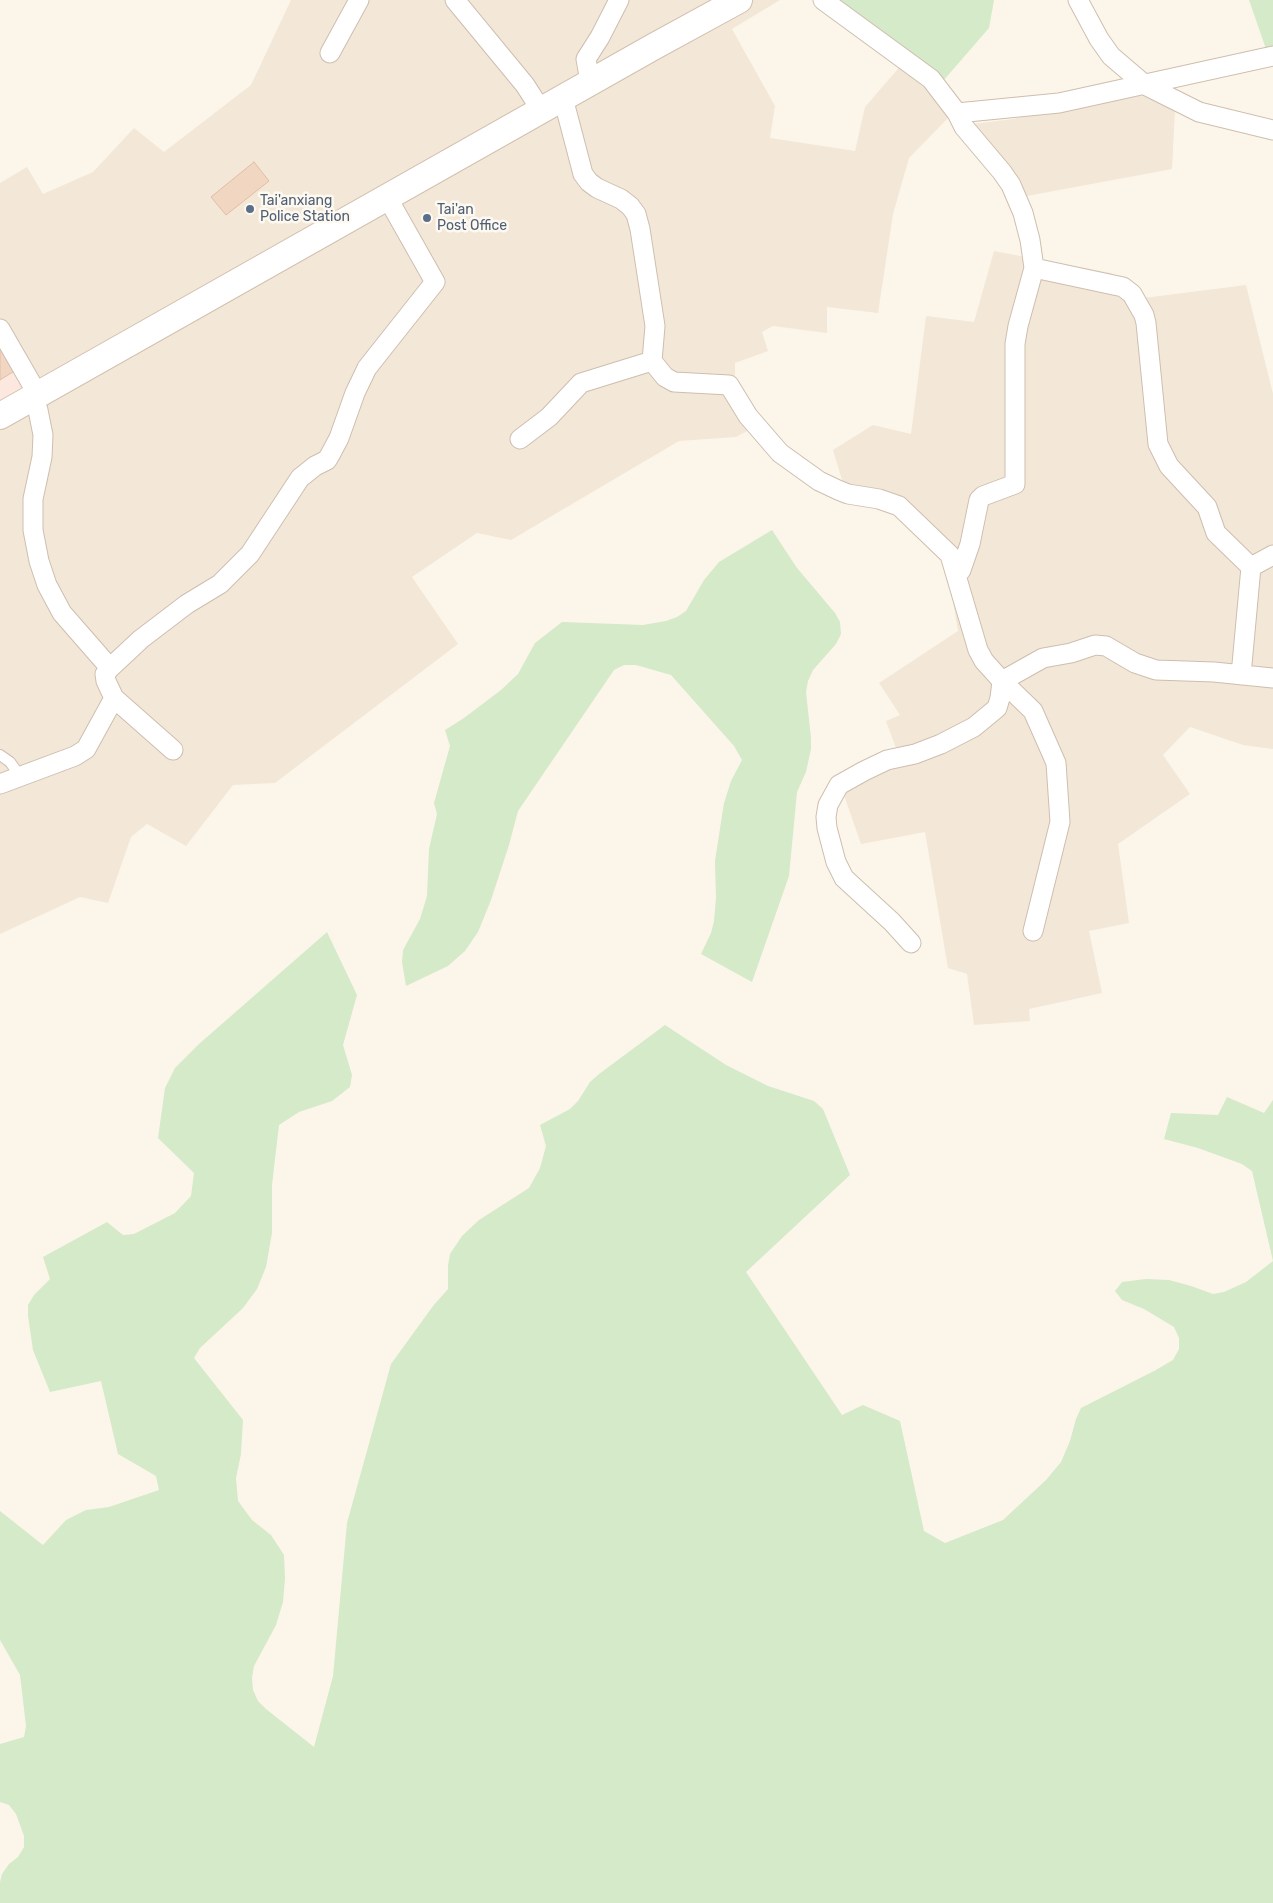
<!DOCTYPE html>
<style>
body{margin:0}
canvas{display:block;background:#fcf5ea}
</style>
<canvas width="1273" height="1903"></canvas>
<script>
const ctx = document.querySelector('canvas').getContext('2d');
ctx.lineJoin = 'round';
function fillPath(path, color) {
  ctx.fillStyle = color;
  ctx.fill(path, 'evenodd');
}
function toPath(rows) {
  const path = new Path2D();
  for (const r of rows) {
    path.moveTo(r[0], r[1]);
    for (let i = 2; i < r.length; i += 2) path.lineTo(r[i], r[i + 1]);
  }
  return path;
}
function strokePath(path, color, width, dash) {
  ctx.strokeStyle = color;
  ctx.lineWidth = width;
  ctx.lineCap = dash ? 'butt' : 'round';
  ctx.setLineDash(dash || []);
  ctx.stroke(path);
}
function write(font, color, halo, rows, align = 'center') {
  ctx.font = font + ' Rubik,sans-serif';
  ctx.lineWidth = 5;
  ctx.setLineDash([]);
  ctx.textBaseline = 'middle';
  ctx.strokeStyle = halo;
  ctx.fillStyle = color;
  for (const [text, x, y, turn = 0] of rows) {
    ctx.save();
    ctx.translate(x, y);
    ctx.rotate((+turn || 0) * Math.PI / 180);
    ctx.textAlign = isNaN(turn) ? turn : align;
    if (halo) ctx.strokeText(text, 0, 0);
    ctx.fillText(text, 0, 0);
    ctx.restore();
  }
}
fillPath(toPath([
 [291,0,780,0,732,29,775,106,770,138,855,151,865,107,903,63,932,83,952,114,909,158,893,214,878,313,827,307,827,333,773,326,762,332,768,351,735,363,735,379,760,424,736,437,679,441,511,540,477,533,412,577,458,644,275,783,233,785,186,846,147,824,131,837,108,903,80,897,0,934,0,183,27,167,43,194,93,172,134,128,164,152,251,85],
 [1135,93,1175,109,1172,169,1027,196,973,124,1013,119],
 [994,251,1111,273,1144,298,1246,285,1273,394,1273,749,1243,745,1190,727,1163,755,1190,794,1118,844,1129,923,1089,931,1102,993,1029,1009,1030,1021,974,1025,967,974,948,968,925,832,861,844,838,778,897,751,886,721,900,715,879,683,958,631,947,568,929,539,889,510,849,503,833,450,873,425,911,434,926,316,974,322]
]), '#f3e8d8');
fillPath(toPath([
 [0,339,28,388,0,404]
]), '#fce8de');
fillPath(toPath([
 [837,0,994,0,989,28,943,81],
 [1249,0,1273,0,1273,48,1266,49],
 [772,530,797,568,835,613,840,622,841,634,836,644,813,670,808,681,806,692,811,738,811,749,806,772,797,792,789,876,752,982,701,954,711,933,714,921,716,898,715,861,724,803,731,781,742,760,734,746,671,675,636,665,624,665,614,670,518,811,509,845,491,900,478,932,465,951,448,966,406,986,402,962,403,950,420,919,427,896,429,849,437,814,434,803,450,746,445,730,464,718,501,690,518,674,535,643,562,622,643,625,666,621,677,617,686,611,704,580,719,562],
 [327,932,357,995,343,1045,352,1075,350,1087,332,1101,299,1112,279,1125,272,1185,272,1233,266,1267,257,1289,243,1308,200,1348,194,1358,243,1420,241,1454,236,1478,238,1501,252,1520,271,1535,284,1555,285,1578,283,1602,276,1625,254,1666,252,1678,253,1690,258,1701,266,1709,314,1747,333,1676,347,1523,391,1364,433,1306,448,1289,448,1266,450,1254,462,1236,479,1220,529,1188,540,1168,546,1146,540,1125,570,1109,578,1101,590,1082,599,1074,665,1025,726,1065,768,1086,814,1101,823,1109,850,1175,746,1272,842,1415,863,1405,900,1421,924,1531,945,1543,1003,1520,1046,1480,1061,1462,1070,1441,1076,1419,1081,1408,1154,1371,1173,1360,1179,1349,1179,1338,1174,1327,1144,1309,1122,1300,1115,1291,1122,1282,1146,1279,1169,1280,1191,1286,1213,1294,1224,1292,1246,1282,1273,1261,1252,1171,1242,1164,1198,1148,1164,1139,1171,1113,1218,1115,1227,1097,1264,1113,1273,1100,1273,1903,0,1903,0,1882,2,1874,9,1864,18,1857,24,1847,24,1836,16,1814,9,1805,0,1802,0,1744,24,1737,26,1726,20,1675,0,1640,0,1511,43,1545,66,1520,86,1510,109,1507,159,1490,156,1476,118,1454,101,1381,50,1392,33,1350,28,1316,28,1305,34,1295,50,1279,43,1257,107,1222,123,1235,134,1234,175,1213,191,1196,194,1173,158,1138,165,1088,175,1068,199,1044]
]), '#d5eac8');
const building = toPath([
 [254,162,269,181,226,215,211,197,254,162],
 [0,343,16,370,0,380,0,343]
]);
fillPath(building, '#f1d6c2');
strokePath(building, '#e3bda3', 1);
const lane = toPath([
 [0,755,10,762,20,776]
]);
const street = toPath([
 [455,0,525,85,541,110],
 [823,0,931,79,957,113,964,127,1002,172,1011,185,1023,213,1030,240,1034,268,1018,326,1015,344,1015,484,983,496,979,500,970,544,961,570,957,575],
 [1078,0,1099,39,1111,56,1145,85,1199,112,1273,130],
 [330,53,359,0],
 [590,82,586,59,600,37,619,0],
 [957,113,1059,103,1273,56],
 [1034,268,1123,287,1132,294,1144,315,1146,323,1158,444,1169,466,1207,507,1216,533,1251,567],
 [0,329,38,395],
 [652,361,665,377,674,382,729,385,748,416,780,453,819,481,838,490,848,494,879,499,899,506,950,555,978,650,984,661,1002,681,1033,711,1056,763,1060,822,1033,931],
 [32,398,38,410,43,435,42,457,33,499,33,530,39,561,47,585,62,613,110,668,105,674,106,681,114,698,173,750],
 [520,439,549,417,581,383,652,361,655,326,640,229,636,214,630,206,621,199,597,188,589,182,583,174,563,98],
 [1251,567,1273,555],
 [110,668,141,639,187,604,220,584,250,554,300,478,315,466,327,460,330,455,339,438,355,393,367,368,435,282,387,197],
 [1241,675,1251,567],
 [1002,681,1043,658,1071,653,1095,645,1106,646,1135,663,1156,670,1214,672,1273,678],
 [0,784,75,756,86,749,114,698],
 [911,943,892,922,844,878,836,862,827,828,826,817,828,805,839,785,864,771,887,760,915,754,941,744,974,727,997,708,1000,698,1002,681]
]);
const secondary = toPath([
 [0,416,653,47,739,0]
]);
strokePath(lane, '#cebeaf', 12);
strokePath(street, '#cebeaf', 21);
strokePath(secondary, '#d3c0af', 28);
strokePath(lane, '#fff', 10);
strokePath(street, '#fff', 19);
strokePath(secondary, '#fff', 26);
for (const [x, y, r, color] of [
 [250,209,5,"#5c6f8a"],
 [427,218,5,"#5c6f8a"]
]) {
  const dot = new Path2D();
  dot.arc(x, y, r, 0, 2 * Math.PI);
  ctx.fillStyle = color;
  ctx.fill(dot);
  strokePath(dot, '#fef9f0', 2);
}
write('14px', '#4e5e75', '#fef9f0', [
 ["Tai'anxiang",260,201],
 ["Police Station",260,217],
 ["Tai'an",437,210],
 ["Post Office",437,226]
], 'left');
</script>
